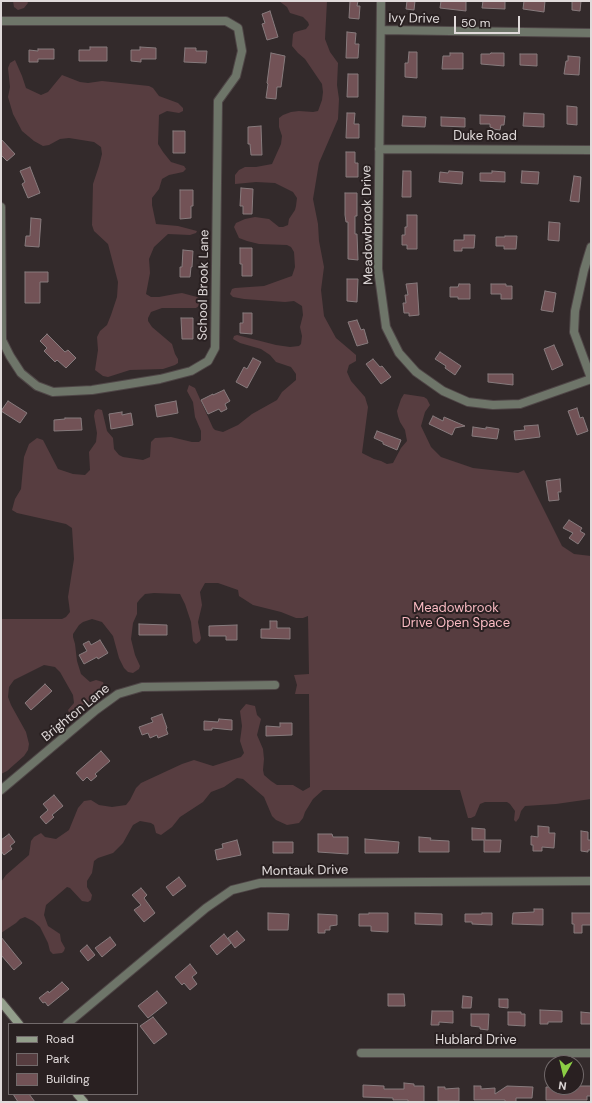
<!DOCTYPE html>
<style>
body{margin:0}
#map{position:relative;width:592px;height:1103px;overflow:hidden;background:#332a2b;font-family:"DM Sans",sans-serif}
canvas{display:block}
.frame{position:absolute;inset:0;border:2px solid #e0dada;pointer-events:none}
.legend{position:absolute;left:8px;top:1023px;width:130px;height:72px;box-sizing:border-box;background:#292021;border:1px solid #726a6b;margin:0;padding:5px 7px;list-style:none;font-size:12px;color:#e0dada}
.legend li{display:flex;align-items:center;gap:8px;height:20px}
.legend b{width:20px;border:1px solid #726a6b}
.north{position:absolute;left:544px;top:1055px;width:40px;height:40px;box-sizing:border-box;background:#292021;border:1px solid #726a6b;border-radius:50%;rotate:188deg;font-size:11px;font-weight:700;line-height:16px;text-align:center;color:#e0dada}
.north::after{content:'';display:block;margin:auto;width:14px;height:18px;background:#8cce45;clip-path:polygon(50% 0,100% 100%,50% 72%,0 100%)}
.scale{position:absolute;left:454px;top:16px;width:66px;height:18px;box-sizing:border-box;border:2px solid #e0dada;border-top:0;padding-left:5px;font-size:12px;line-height:14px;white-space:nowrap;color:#e0dada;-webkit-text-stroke:3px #292021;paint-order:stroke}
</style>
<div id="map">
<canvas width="592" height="1103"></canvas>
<div class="frame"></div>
<ul class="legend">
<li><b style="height:5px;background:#939e8b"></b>Road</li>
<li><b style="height:11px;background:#573d40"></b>Park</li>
<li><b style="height:11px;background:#725256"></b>Building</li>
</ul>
<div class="north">N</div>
<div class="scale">50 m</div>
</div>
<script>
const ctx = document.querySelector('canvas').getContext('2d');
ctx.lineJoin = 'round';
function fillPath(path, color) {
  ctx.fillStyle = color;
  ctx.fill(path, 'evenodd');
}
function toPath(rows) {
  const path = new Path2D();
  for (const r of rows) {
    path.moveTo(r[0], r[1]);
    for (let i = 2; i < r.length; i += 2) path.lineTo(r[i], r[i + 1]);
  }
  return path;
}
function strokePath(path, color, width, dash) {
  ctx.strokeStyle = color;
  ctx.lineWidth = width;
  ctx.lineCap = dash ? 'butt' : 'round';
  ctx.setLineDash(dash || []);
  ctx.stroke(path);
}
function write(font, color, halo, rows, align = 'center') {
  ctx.font = font + ' "DM Sans",sans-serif';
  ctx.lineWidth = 4;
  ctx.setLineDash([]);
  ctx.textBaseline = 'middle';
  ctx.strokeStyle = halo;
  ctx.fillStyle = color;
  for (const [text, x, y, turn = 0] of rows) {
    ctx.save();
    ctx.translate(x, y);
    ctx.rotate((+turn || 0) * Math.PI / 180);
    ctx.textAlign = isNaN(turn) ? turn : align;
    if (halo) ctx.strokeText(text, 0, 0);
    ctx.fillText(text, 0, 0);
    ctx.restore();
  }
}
fillPath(toPath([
 [13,1,27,1,28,3,24,8,18,10,14,7],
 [279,1,327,1,325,39,330,52,338,63,337,85,339,99,338,119,319,163,313,199,318,224,319,241,324,267,321,290,324,316,336,338,356,355,356,361,349,365,347,372,351,381,365,397,368,407,362,453,374,459,381,461,387,464,393,463,401,448,407,441,405,430,400,422,398,416,397,411,401,399,404,394,424,397,427,399,430,405,425,412,421,426,431,447,441,457,473,468,518,473,524,470,562,546,574,554,591,556,591,799,556,804,525,806,521,811,519,818,516,822,514,820,515,811,510,804,507,802,485,802,480,804,475,816,471,818,468,818,460,790,323,790,313,799,305,812,303,818,299,823,287,825,276,820,272,816,264,797,243,779,237,778,224,787,211,792,203,802,180,817,172,827,161,835,156,833,154,825,151,823,140,821,133,825,123,843,113,853,98,858,94,861,92,873,87,881,87,887,92,895,91,900,88,902,82,901,70,888,67,887,46,905,44,915,48,926,60,934,61,941,65,948,64,951,62,953,53,954,50,951,48,943,40,927,33,921,25,917,20,919,16,923,1,933,1,882,6,875,29,855,31,841,34,837,41,833,45,837,56,839,69,830,78,808,84,801,91,800,99,805,112,807,126,805,130,800,136,788,141,783,182,764,194,760,213,766,241,757,244,753,240,741,242,726,240,711,246,704,255,706,257,715,261,719,257,735,263,749,264,759,263,770,264,775,271,781,277,785,293,785,303,791,310,787,309,694,295,694,297,685,294,675,309,674,308,616,303,618,296,618,281,612,253,605,239,596,238,590,218,583,205,583,200,592,202,605,198,622,201,638,200,641,196,644,193,641,191,622,185,604,180,594,154,593,145,594,140,599,137,603,137,614,133,623,131,639,135,655,140,666,139,669,133,673,128,672,124,668,119,658,113,636,102,622,92,619,83,622,79,625,73,634,73,637,75,644,77,661,81,674,90,682,96,680,103,682,105,689,103,693,81,706,71,714,70,715,68,710,74,703,73,695,60,672,55,667,44,665,14,680,9,687,8,697,11,705,26,732,29,744,28,750,24,756,7,771,1,774,1,619,62,619,66,617,70,612,68,597,74,559,72,528,66,524,17,513,12,510,15,499,21,489,24,457,29,444,37,438,43,440,58,469,73,474,85,475,90,470,89,452,96,442,97,433,94,416,95,411,98,409,102,410,107,431,113,438,114,449,119,455,123,457,143,460,150,457,151,442,155,438,171,437,192,442,199,442,201,440,201,431,195,417,193,402,187,391,189,385,195,388,213,428,215,430,223,432,238,425,252,414,277,400,282,392,296,380,296,374,291,367,276,362,270,355,261,349,240,343,233,339,234,336,237,335,276,345,290,347,299,346,301,344,302,336,300,327,303,315,302,306,294,301,285,302,244,299,233,297,230,294,232,289,235,288,264,286,289,277,292,276,295,267,294,252,291,247,287,245,259,244,247,241,239,238,234,227,236,223,245,219,255,217,269,219,279,227,283,227,288,225,289,219,295,210,296,206,297,198,293,192,275,183,256,182,235,184,235,175,239,170,245,167,256,167,272,164,281,144,282,136,279,127,279,118,283,115,291,112,299,111,313,112,318,111,322,100,323,92,322,84,305,59,298,53,292,46,293,34,295,32,306,29,309,25,308,22,303,17,290,13,287,7],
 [15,60,22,76,26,88,41,95,48,92,62,75,80,82,88,83,102,81,149,86,153,88,159,96,178,103,183,108,183,111,179,113,167,111,159,115,158,144,163,152,171,162,184,166,186,169,183,172,169,175,162,179,159,189,152,198,152,205,156,224,178,226,197,231,196,233,190,235,168,234,154,247,149,259,150,273,146,294,151,297,159,297,175,294,182,293,197,297,201,300,202,304,196,308,162,308,151,312,148,318,148,321,152,327,172,344,175,354,178,359,178,363,175,365,163,369,130,370,108,377,103,376,95,370,98,350,97,337,100,331,107,325,111,315,117,297,118,282,108,244,94,231,92,225,93,184,99,166,102,154,101,147,94,142,69,138,60,139,49,145,43,146,34,141,22,131,13,114,8,97,10,87,8,68,10,63]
]), '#573d40');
const building = toPath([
 [350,1,358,1,357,6,360,6,359,19,349,18,350,1],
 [407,1,415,1,414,10,406,9,407,1],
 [441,1,466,1,466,11,440,8,441,1],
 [483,1,505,1,505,9,482,8,483,1],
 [524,1,545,1,544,12,523,9,524,1],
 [572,1,581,1,580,11,572,10,572,1],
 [270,11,278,37,267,40,262,24,265,23,262,14,270,11],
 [347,32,356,33,355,44,359,44,358,58,346,58,347,32],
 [90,47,107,47,107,61,79,61,79,50,90,50,90,47],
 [140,47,156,48,156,59,141,59,141,62,131,61,131,50,140,50,140,47],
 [185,48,196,48,196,51,207,51,206,63,184,62,185,48],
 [38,49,54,49,54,59,38,59,38,62,29,62,29,50,38,51,38,49],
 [409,52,417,52,417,78,405,77,405,63,408,63,409,52],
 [271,53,285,56,281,87,277,87,276,99,266,98,268,84,267,83,271,53],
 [450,53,463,53,463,69,442,69,443,56,450,56,450,53],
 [491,53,504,53,504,66,481,64,481,54,490,54,491,53],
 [520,54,537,54,537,66,520,65,520,54],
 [568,56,580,57,579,75,564,74,566,61,568,61,568,56],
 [348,74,358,74,358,97,347,97,348,74],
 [567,106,577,107,577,125,567,124,567,106],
 [347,113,355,113,354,124,359,124,359,138,346,138,347,113],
 [524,113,544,114,544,127,523,126,524,113],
 [480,115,505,116,504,125,501,125,500,130,493,129,493,128,490,127,490,124,480,124,480,115],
 [403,116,426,117,425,127,402,126,403,116],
 [441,117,465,118,465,127,441,126,441,117],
 [261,126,262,155,251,155,250,144,248,144,248,127,261,126],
 [173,131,185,131,185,153,173,153,173,131],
 [1,139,15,154,7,161,1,155,1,139],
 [346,152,355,152,355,163,358,163,358,177,346,177,346,152],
 [30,167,40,193,28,198,22,184,25,182,20,171,30,167],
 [403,171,411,171,411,197,402,197,403,171],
 [449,171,463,172,462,184,439,182,440,172,448,173,449,171],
 [492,171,505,172,505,182,480,181,480,173,492,173,492,171],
 [522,171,539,172,538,184,521,183,522,171],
 [574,176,581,177,579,202,570,201,574,176],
 [241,188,253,189,252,214,243,214,243,206,240,206,241,188],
 [180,190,193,190,193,206,191,206,191,218,180,219,180,190],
 [345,193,357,193,357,216,355,216,355,234,357,234,358,260,348,259,348,222,346,222,345,215,345,193],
 [407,215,417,215,417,249,407,249,407,245,402,245,402,235,405,235,405,227,407,227,407,215],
 [31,218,41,219,39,247,25,246,26,236,30,236,31,218],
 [549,222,560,223,559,241,548,240,549,222],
 [464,235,475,235,474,248,462,248,462,251,454,251,454,240,464,240,464,235],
 [505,236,517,236,516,249,504,249,504,246,496,246,496,237,505,237,505,236],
 [240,248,252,248,252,276,242,276,242,264,240,264,240,248],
 [183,250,193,251,192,267,191,267,190,277,180,277,180,267,182,267,183,250],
 [25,272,48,272,48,282,40,282,40,303,25,303,25,272],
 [347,279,358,279,357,302,347,301,347,279],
 [417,283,419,315,409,316,409,313,404,313,403,303,406,303,405,295,408,295,406,284,417,283],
 [459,284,470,284,470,299,458,299,458,297,450,297,450,287,458,287,459,284],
 [491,284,506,284,506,286,512,286,512,299,501,299,501,294,491,294,491,284],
 [545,291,556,293,553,312,541,310,545,291],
 [243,313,252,313,252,334,240,333,240,323,243,323,243,313],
 [181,318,193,318,193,339,182,339,181,318],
 [357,320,361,330,364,329,368,343,357,346,348,322,357,320],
 [47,334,65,352,68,350,76,358,66,368,57,360,55,362,44,351,47,348,40,341,47,334],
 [554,345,563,365,552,370,544,349,554,345],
 [440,352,461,366,455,375,445,368,446,366,435,359,440,352],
 [253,358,261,362,247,388,236,382,244,367,247,369,253,358],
 [373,359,380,367,382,366,391,377,381,384,366,364,373,359],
 [488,374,513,374,513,385,488,382,488,374],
 [224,390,230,401,225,404,227,409,221,412,219,409,208,414,201,400,213,394,213,395,224,390],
 [8,401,27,413,20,423,1,411,8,401],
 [176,401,178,413,157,417,155,405,176,401],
 [577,408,580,418,583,417,588,431,577,435,568,411,577,408],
 [122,412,122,415,131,413,133,425,111,429,109,414,122,412],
 [433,416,443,421,444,417,465,426,455,428,452,435,429,424,433,416],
 [65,418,81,418,82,430,54,431,54,420,65,419,65,418],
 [538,425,540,437,515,440,514,431,525,430,524,426,538,425],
 [473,427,486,429,486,427,499,429,497,439,472,436,473,427],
 [377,431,401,440,397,450,383,444,383,442,374,438,377,431],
 [560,479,561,492,558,492,559,500,549,501,546,481,560,479],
 [569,520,582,528,580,531,585,534,578,544,569,538,573,533,563,528,569,520],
 [270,621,277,621,277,628,290,628,290,639,261,638,261,629,270,629,270,621],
 [139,624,167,625,167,635,139,635,139,624],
 [237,625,237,640,226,640,226,636,209,636,209,626,237,625],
 [100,640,108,653,98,659,97,657,84,664,79,655,87,651,83,644,89,641,91,645,100,640],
 [45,684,52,691,31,710,25,703,45,684],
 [162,714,167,728,166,729,168,734,158,738,157,735,150,738,148,733,142,735,139,727,153,722,151,718,162,714],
 [219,719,232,720,232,730,212,728,212,730,204,730,204,721,218,722,219,719],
 [280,723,292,723,292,735,266,736,266,726,280,727,280,723],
 [101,751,110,761,95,774,97,776,91,781,87,777,83,781,76,773,101,751],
 [54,795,63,806,52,815,54,817,46,824,40,817,48,810,43,804,54,795],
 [538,826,549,827,549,833,555,833,554,848,542,847,542,851,533,851,533,845,531,845,531,836,538,837,538,826],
 [472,828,485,829,485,840,501,840,500,852,484,852,484,840,472,840,472,828],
 [581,831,588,832,588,840,591,840,591,850,588,850,588,852,581,851,581,831],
 [9,834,15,842,10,846,12,849,4,855,1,851,1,840,9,834],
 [318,834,332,834,333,837,348,837,348,854,318,852,318,834],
 [419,837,431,838,430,840,449,841,449,852,419,852,419,837],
 [365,839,399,842,398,853,365,853,365,839],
 [237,840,241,855,217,860,215,850,223,848,222,844,237,840],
 [273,842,293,842,293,853,273,853,273,842],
 [179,877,186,886,173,896,166,887,179,877],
 [141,888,147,895,144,898,155,913,144,922,134,910,141,905,132,895,141,888],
 [534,909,543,909,543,925,512,924,513,913,534,912,534,909],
 [268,913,289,914,288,930,268,930,268,913],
 [369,913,388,913,388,932,371,931,371,926,359,926,359,914,369,914,369,913],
 [415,913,442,914,442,925,415,924,415,913],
 [482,913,492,913,492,925,472,924,472,922,465,922,465,914,482,914,482,913],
 [572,913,591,913,591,925,582,925,582,933,574,933,574,924,572,924,572,913],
 [318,914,337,915,337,925,330,926,330,930,325,930,325,933,318,933,318,914],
 [237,931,245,940,235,948,228,938,237,931],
 [224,934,231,943,217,955,210,946,224,934],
 [1,937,22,963,14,970,1,955,1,937],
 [110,937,116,945,102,957,95,948,110,937],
 [87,945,95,955,88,961,80,951,87,945],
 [190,964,197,973,192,977,197,984,190,990,184,983,182,985,175,977,190,964],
 [62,982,69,989,48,1006,45,1002,43,1003,39,998,48,991,49,993,62,982],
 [157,991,167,1003,148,1018,138,1006,157,991],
 [388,994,404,994,405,1006,388,1006,388,994],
 [463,996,472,997,471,1008,462,1008,463,996],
 [499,999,508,999,508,1008,499,1007,499,999],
 [540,1010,562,1011,562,1022,548,1022,548,1024,540,1024,540,1010],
 [432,1011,453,1011,453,1023,439,1022,439,1025,431,1025,432,1011],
 [508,1012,521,1012,521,1014,525,1014,525,1026,508,1025,508,1012],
 [581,1012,591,1013,591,1024,581,1024,581,1012],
 [471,1014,489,1014,488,1030,480,1029,480,1027,471,1026,471,1014],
 [153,1017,167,1034,154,1044,140,1026,153,1017],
 [404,1083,414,1084,414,1086,424,1086,424,1102,408,1102,408,1100,393,1100,393,1098,363,1097,363,1085,384,1086,384,1089,404,1089,404,1083],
 [474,1086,481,1086,481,1089,495,1088,495,1094,507,1086,533,1087,532,1098,516,1098,516,1102,505,1102,505,1100,474,1100,474,1086],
 [577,1086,591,1086,591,1096,587,1096,587,1100,546,1100,546,1087,554,1087,554,1088,577,1088,577,1086],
 [438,1087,445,1087,445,1089,459,1088,459,1101,438,1101,438,1087],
 [13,1094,29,1094,35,1102,18,1102,13,1094]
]);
fillPath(building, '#725256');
strokePath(building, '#877b7d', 1);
const street = toPath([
 [381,1,378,269,386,327,399,353,416,372,443,391,468,402,493,405,520,404,591,379],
 [1,21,226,21,238,28,242,51,236,76,218,101,215,348,208,361,191,371,160,379,92,390,53,392,37,386,21,373,10,356,2,340,1,207],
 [381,30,591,33],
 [379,149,591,150],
 [591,247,584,270,575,311,574,332,591,378],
 [1,790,96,710,118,694,142,687,275,685],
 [67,1024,206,908,232,890,260,883,591,881],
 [361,1053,591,1053]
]);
const secondary = toPath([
 [1,1002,19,1024],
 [77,1094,84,1102]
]);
strokePath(street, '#4f4647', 10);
strokePath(secondary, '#4f4647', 10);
strokePath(street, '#6e7569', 8);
strokePath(secondary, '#939e8b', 8);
write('13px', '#e0dada', '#292021', [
 ["Ivy Drive",414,19,1],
 ["Duke Road",485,137],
 ["Meadowbrook Drive",368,225,-91],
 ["School Brook Lane",204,285,-89],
 ["Brighton Lane",76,713,-39],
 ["Montauk Drive",305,871,-1],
 ["Hublard Drive",476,1041]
]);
write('13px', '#fabbc3', '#292021', [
 ["Meadowbrook",456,609],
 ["Drive Open Space",456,624]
]);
</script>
